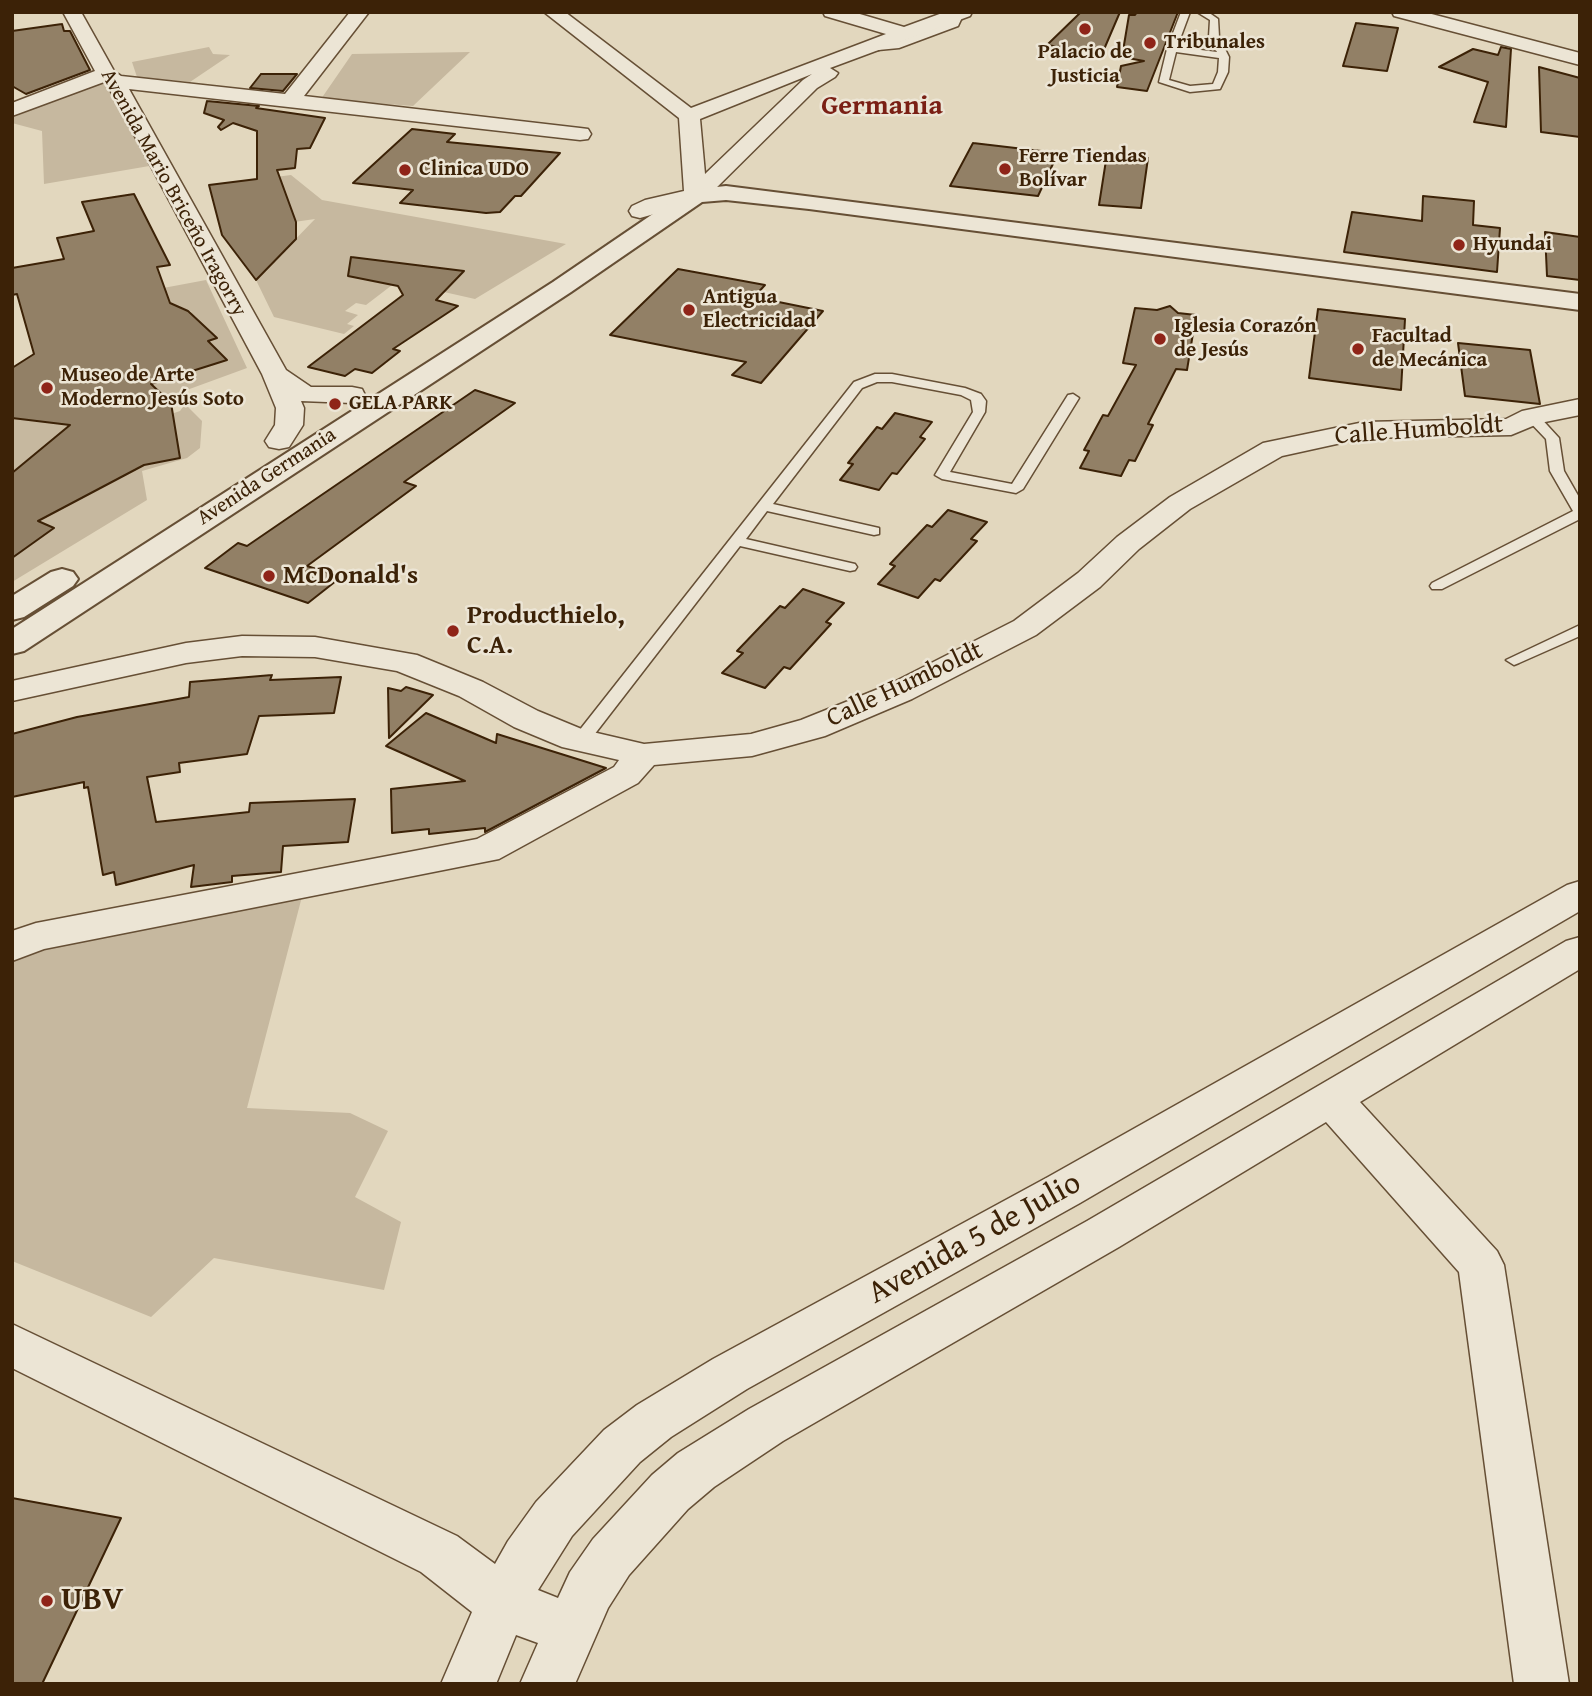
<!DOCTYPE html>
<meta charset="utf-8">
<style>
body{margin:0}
#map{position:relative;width:1592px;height:1696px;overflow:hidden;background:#e2d7be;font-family:"Gentium Book Plus",serif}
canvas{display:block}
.frame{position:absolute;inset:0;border:14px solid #3c2207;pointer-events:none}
</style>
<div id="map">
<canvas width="1592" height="1696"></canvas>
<div class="frame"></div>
</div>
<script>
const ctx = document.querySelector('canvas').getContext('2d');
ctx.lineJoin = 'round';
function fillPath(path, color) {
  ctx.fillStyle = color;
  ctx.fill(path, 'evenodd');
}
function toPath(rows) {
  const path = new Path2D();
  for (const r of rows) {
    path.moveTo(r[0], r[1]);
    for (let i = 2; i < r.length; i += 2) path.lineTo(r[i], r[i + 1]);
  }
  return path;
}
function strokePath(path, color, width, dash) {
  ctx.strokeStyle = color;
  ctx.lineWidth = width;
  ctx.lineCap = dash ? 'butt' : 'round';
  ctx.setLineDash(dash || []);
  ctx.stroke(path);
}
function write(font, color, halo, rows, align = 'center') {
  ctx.font = font + ' "Gentium Book Plus",serif';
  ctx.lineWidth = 5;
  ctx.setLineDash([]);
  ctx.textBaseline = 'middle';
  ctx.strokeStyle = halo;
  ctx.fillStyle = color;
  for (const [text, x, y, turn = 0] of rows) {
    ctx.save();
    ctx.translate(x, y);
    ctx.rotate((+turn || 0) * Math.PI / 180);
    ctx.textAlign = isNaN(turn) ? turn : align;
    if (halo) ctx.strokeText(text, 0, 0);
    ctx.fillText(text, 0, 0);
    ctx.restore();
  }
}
fillPath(toPath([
 [209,47,213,54,230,55,190,82,137,77,132,62],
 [470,52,413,106,321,99,352,54],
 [93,84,113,84,161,164,44,184,42,131,12,123,12,118],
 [291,175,322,200,566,244,475,299,444,292,464,271,400,279,366,305,356,303,345,311,358,315,347,324,354,326,344,334,274,317,256,280,315,219,266,226,276,177],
 [206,280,247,368,165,398,151,384,226,360,159,328,192,312,171,303,117,326,67,306],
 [12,396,96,397,96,475,180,458,148,422,180,411,185,404,202,421,200,448,187,458,142,471,147,500,12,582,12,558,53,529,21,513,42,495,65,507,106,485,12,498],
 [305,885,247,1108,350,1113,388,1131,355,1197,401,1222,384,1290,214,1258,151,1317,12,1261,12,947]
]), '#c6b89f');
const building = toPath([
 [1081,12,1120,12,1102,54,1047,45,1081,12],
 [1137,12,1178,12,1147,91,1117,87,1121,66,1144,61,1122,57,1129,15,1135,15,1137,12],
 [1356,23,1398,28,1387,71,1343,66,1356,23],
 [62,24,64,31,70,31,90,70,26,94,12,86,12,31,62,24],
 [1501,47,1511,49,1506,127,1474,122,1488,82,1439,67,1473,49,1498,55,1501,47],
 [1539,67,1580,78,1580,137,1541,132,1539,67],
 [261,74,297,74,283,91,250,88,261,74],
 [207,101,259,106,256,108,325,118,310,148,297,149,295,168,277,170,296,222,296,239,256,280,222,235,209,185,257,179,257,131,233,123,221,130,218,127,224,120,204,113,207,101],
 [412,129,455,134,447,142,560,153,521,196,515,196,500,212,486,213,400,203,413,190,353,183,412,129],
 [973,143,1058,153,1038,196,950,186,973,143],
 [1107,154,1148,158,1141,208,1099,205,1107,154],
 [134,194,170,265,157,267,170,303,188,311,217,338,208,341,227,360,151,384,171,403,180,458,144,465,38,521,54,528,12,558,12,473,70,425,12,418,12,368,34,354,17,294,12,295,12,268,64,259,57,238,94,231,82,202,134,194],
 [1423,196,1474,201,1473,225,1500,228,1497,272,1344,252,1352,212,1422,221,1423,196],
 [1545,232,1580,237,1580,280,1547,276,1545,232],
 [351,257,464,271,436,300,458,306,393,349,400,351,372,373,355,369,345,376,308,367,403,295,398,286,348,276,351,257],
 [678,269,765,285,754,297,823,311,761,383,732,375,746,362,610,335,678,269],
 [1170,306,1178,313,1196,315,1187,370,1176,369,1148,424,1153,425,1135,461,1129,460,1121,476,1080,468,1089,451,1084,450,1103,415,1108,416,1136,365,1123,363,1135,308,1157,310,1170,306],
 [1318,309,1405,319,1401,390,1309,378,1318,309],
 [1458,343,1530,350,1540,404,1465,396,1458,343],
 [475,390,515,403,404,482,416,486,307,566,341,577,308,603,205,568,238,543,247,546,475,390],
 [895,413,932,422,920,437,925,439,897,474,892,473,879,490,840,480,853,464,848,463,877,427,882,429,895,413],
 [948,510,987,522,971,539,977,541,940,581,935,579,918,598,878,584,895,566,890,564,927,525,932,527,948,510],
 [803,589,844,603,826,622,831,624,790,669,784,667,765,688,722,673,743,653,737,651,780,606,785,608,803,589],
 [272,675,270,680,341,677,334,713,259,716,247,754,179,763,180,772,147,777,156,822,249,812,250,803,355,799,348,842,283,846,281,872,232,876,232,882,191,887,194,865,116,885,114,872,103,875,88,787,84,788,84,782,12,797,12,734,77,717,189,697,190,682,272,675],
 [406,687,433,695,389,738,388,688,401,691,406,687],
 [426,713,496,743,497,734,606,768,485,832,485,828,429,834,429,829,392,833,391,789,465,781,386,746,426,713],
 [12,1498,121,1518,42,1684,12,1684,12,1498]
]);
fillPath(building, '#928066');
strokePath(building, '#3c2207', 2);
const service = toPath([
 [956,12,964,13,958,26,899,48,868,51,863,48,898,42,951,22,956,12],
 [1181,12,1190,12,1177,47,1217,52,1209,37,1210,20,1197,12,1208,12,1218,19,1219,37,1229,57,1228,72,1220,89,1190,92,1159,82,1167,49,1181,12],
 [1176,52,1219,58,1218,72,1213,84,1190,86,1169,80,1176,52],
 [875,374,892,374,965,388,981,394,986,401,985,412,950,472,1012,484,1068,395,1073,394,1079,398,1023,489,1016,493,942,479,935,475,973,412,971,400,961,395,892,382,877,382,862,388,773,504,879,528,879,534,874,535,767,511,746,539,855,564,857,567,855,570,850,571,740,546,587,744,575,744,573,740,575,736,854,382,875,374],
 [1532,413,1537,414,1559,438,1564,471,1580,499,1580,519,1442,589,1432,589,1430,586,1432,583,1573,511,1550,471,1546,439,1525,417,1532,413],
 [1580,625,1580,636,1519,663,1514,665,1506,660,1580,625]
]);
const minor = toPath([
 [63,12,81,12,114,71,121,76,285,94,350,12,369,12,304,96,580,128,588,129,591,134,588,139,580,140,129,89,286,370,311,387,352,387,362,389,365,395,362,401,352,403,301,401,304,408,303,425,289,447,279,449,269,447,265,441,275,425,276,408,262,374,107,84,104,82,12,116,12,103,95,71,63,12],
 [544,12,565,12,691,108,886,34,825,16,823,12,853,12,904,27,945,12,972,12,970,16,830,68,838,73,835,77,817,88,704,200,640,218,632,216,629,211,632,206,645,200,684,191,679,118,544,12],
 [812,74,803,80,705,174,700,119,812,74],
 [1392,12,1424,12,1580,53,1580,65,1394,16,1392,12],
 [1580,399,1580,415,1540,423,1511,435,1364,438,1282,456,1190,509,1139,549,1100,587,1036,635,912,699,825,736,752,756,654,765,638,783,499,859,44,949,12,961,12,931,36,923,477,839,614,767,619,760,562,747,514,727,459,696,397,671,315,657,242,656,186,663,12,701,12,681,186,643,242,636,315,637,417,655,483,682,538,711,584,730,644,744,751,734,801,720,888,685,1014,621,1078,573,1117,537,1170,497,1263,443,1364,422,1506,419,1522,411,1580,399],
 [1580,881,1580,911,1080,1203,747,1389,671,1437,640,1462,572,1536,538,1590,558,1598,570,1572,593,1539,652,1475,678,1453,749,1409,1087,1221,1566,941,1580,937,1580,969,1360,1102,1497,1251,1504,1265,1569,1684,1514,1684,1459,1272,1326,1122,1119,1247,783,1441,714,1487,688,1509,629,1575,608,1608,575,1684,520,1684,538,1643,516,1635,496,1684,441,1684,472,1612,421,1572,12,1368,12,1324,457,1536,495,1564,508,1541,536,1502,604,1430,637,1405,713,1359,1048,1177,1567,885,1580,881]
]);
const tertiary = toPath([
 [726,186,1580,294,1580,310,809,209,726,200,702,202,571,292,24,651,12,654,12,629,553,282,688,190,726,186],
 [62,569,73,572,78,579,73,586,24,617,12,620,12,596,51,572,62,569]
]);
strokePath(service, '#664f35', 3);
strokePath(minor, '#664f35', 3);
strokePath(tertiary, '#664f35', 4);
fillPath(service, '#ece5d5');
fillPath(minor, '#ece5d5');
fillPath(tertiary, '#ece5d5');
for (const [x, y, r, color] of [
 [1085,29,7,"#8f2418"],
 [1150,43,7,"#8f2418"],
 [1005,169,7,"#8f2418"],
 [405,170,7,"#8f2418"],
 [1459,245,7,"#8f2418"],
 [689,310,7,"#8f2418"],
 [1160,339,7,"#8f2418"],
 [1358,349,7,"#8f2418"],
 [47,388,7,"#8f2418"],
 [335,404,7,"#8f2418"],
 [269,576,7,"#8f2418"],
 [453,631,7,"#8f2418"],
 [47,1601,7,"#8f2418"]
]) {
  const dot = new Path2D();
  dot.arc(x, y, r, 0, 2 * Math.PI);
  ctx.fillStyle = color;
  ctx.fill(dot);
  strokePath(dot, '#ece5d5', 2.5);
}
write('bold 21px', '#3c2207', '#ece5d5', [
 ["Tribunales",1164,43],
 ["Palacio de",1085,53,"center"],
 ["Justicia",1085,77,"center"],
 ["Ferre Tiendas",1019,157],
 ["Bolívar",1019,181],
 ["Clinica UDO",419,170],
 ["Hyundai",1473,245],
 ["Antigua",703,298],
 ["Electricidad",703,322],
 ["Iglesia Corazón",1174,327],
 ["de Jesús",1174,351],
 ["Facultad",1372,337],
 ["de Mecánica",1372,361],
 ["Museo de Arte",61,376],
 ["Moderno Jesús Soto",61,400],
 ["GELA PARK",349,404]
], 'left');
write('21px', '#3c2207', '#ece5d5', [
 ["Avenida Mario Briceño Iragorry",173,193,61],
 ["Avenida Germania",267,477,-33]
]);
write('26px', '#3c2207', '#ece5d5', [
 ["Calle Humboldt",1419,431,-4],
 ["Calle Humboldt",905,685,-25]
]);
write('bold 26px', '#3c2207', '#ece5d5', [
 ["McDonald's",283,576],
 ["Producthielo,",467,616],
 ["C.A.",467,646]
], 'left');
write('bold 28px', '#7a1f14', '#ece5d5', [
 ["Germania",882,107]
]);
write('32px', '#3c2207', '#ece5d5', [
 ["Avenida 5 de Julio",975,1239,-29]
]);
write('bold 32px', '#3c2207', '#ece5d5', [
 ["UBV",61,1601]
], 'left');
</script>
